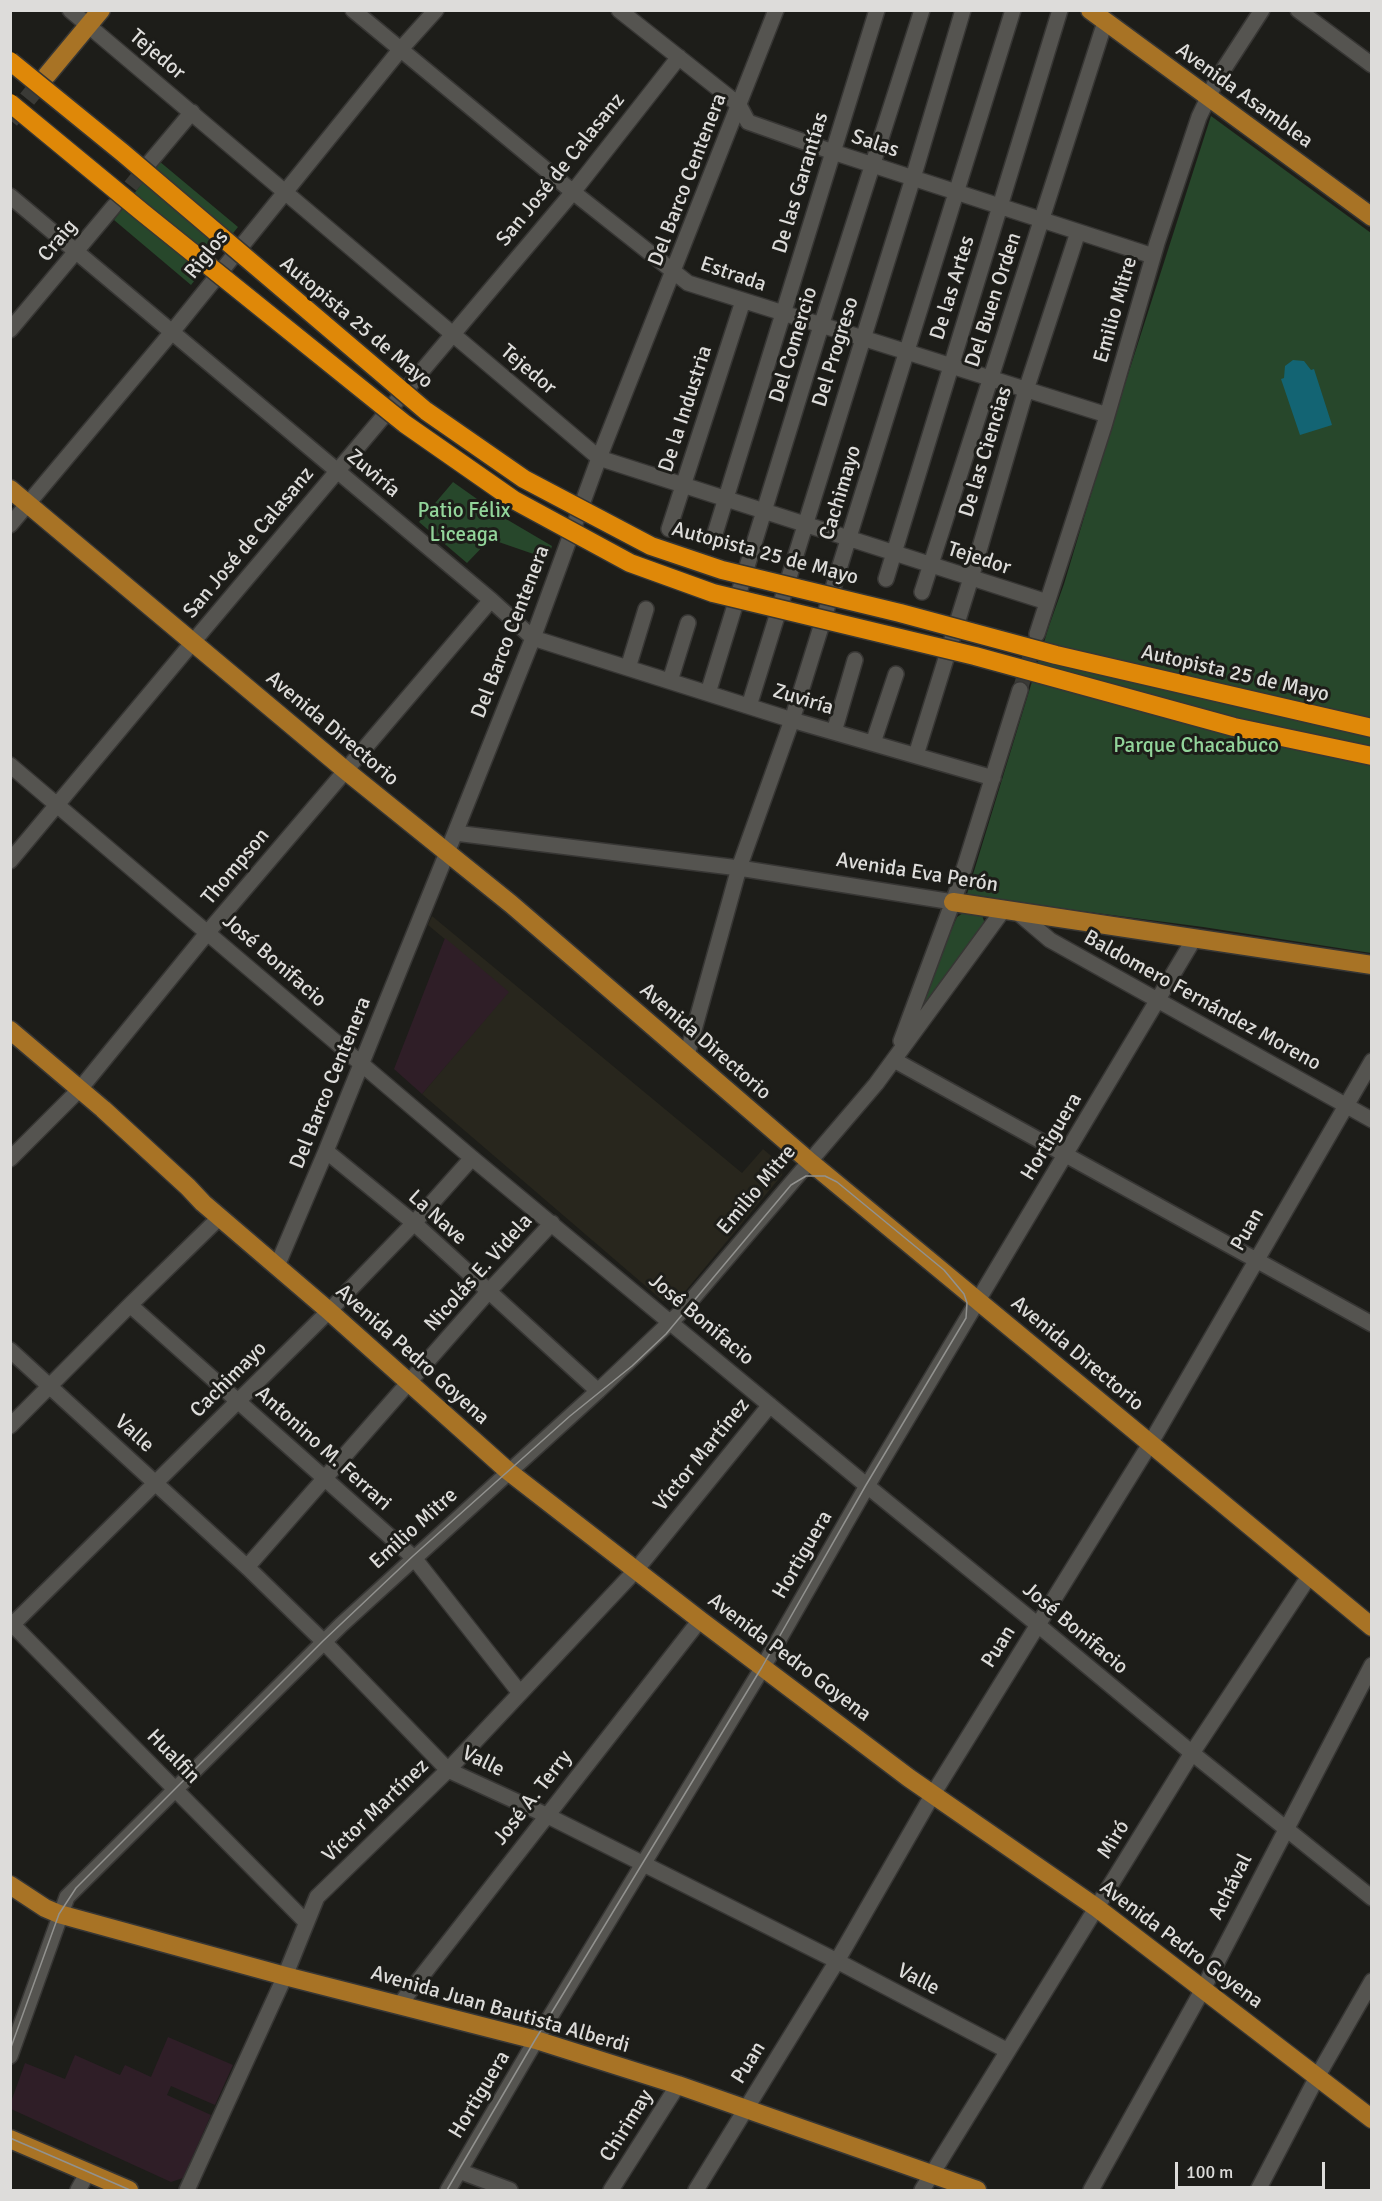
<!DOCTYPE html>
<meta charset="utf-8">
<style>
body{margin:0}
#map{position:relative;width:1382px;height:2201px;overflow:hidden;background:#1d1d19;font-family:Signika,sans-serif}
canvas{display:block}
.frame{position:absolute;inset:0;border:12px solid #dddcda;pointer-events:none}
.scale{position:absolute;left:1175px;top:2162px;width:150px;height:27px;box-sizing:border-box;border:3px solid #dddcda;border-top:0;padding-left:8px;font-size:18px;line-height:21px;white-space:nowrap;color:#dddcda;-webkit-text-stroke:4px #1d1d19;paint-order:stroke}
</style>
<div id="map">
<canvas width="1382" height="2201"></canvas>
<div class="frame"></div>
<div class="scale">100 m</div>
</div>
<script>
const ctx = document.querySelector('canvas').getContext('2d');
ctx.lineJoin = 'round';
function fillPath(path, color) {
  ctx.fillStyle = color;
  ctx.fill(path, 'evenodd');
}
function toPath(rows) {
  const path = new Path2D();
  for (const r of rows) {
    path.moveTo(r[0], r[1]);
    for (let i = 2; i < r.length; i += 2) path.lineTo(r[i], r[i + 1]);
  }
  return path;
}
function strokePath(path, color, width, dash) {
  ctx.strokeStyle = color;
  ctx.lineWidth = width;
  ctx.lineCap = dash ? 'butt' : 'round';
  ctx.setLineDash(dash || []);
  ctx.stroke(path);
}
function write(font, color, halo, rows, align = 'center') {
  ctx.font = font + ' Signika,sans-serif';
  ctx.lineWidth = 6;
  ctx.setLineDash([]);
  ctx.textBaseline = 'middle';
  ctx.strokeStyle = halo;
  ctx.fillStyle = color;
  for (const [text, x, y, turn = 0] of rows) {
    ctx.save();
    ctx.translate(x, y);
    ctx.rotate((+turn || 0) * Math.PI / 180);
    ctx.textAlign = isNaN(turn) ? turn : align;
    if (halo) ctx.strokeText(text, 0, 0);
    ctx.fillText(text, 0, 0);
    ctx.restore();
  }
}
fillPath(toPath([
 [432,916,742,1173,763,1149,783,1166,782,1175,678,1300,663,1301,422,1094,508,992,428,925]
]), '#28261d');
fillPath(toPath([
 [445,938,509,992,422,1094,394,1069],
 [168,2037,233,2065,215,2105,171,2086,167,2095,211,2115,183,2178,171,2182,11,2109,11,2102,25,2063,65,2079,75,2055,120,2075,125,2065,151,2077]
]), '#2f1e27');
fillPath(toPath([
 [1211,116,1371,233,1371,953,1203,927,1081,911,967,894,1049,626,1064,584,1114,418],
 [159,161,238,227,191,285,114,220],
 [453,482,501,516,552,546,548,559,490,539,467,563,419,522],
 [966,911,982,915,985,924,901,1045,957,917]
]), '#27472b');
fillPath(toPath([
 [1293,360,1304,361,1311,370,1314,369,1332,425,1300,435,1281,379,1284,378,1285,366]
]), '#136473');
strokePath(toPath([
 [116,204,150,162],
 [1020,690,1035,640]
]), '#3a3a36', 15, [15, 8]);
strokePath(toPath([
 [10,120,47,75]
]), '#3a3a36', 18, [18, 9]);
const minor = toPath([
 [70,10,599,458,1047,602],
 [353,10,573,192,688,283,1107,415],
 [619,10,739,105,748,122,833,152,1153,256],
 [1298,10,1372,65],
 [150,162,192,112],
 [10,196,491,600,533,638,792,720,993,778],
 [10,330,114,206],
 [10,525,172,332,400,50,436,10],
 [669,529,743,301],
 [713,540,877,10],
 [886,579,1060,10],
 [922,592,1105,22],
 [1037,634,1104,426,1157,243,1199,117,1216,81,1262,10],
 [628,668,646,609],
 [670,681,688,623],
 [708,693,821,326,922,10],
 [749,706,913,178,963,10],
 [834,732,855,660],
 [873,743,896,674],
 [916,755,971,578,1026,390,1078,232],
 [10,765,472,1158,866,1485,1038,1625,1192,1753,1372,1898],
 [455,833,739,868,953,902],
 [10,861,193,642,573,192,679,57],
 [1017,912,1050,940,1372,1120],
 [901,1041,958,888,1020,690],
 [687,1055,739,868,792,720,1013,10],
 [894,1060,1372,1324],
 [326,1151,414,1223,598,1391],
 [10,1159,80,1089,208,932,491,600],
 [277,1266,326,1151,455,833,533,638,599,458,776,10],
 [130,1305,414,1558,520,1693],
 [10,1350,247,1567,324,1642,448,1770,546,1815,837,1961,1008,2051],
 [10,1426,130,1305,219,1218],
 [247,1567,488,1292,552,1223],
 [10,1622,306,1922],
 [10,1627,329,1311,414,1223,472,1158],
 [400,2004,700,1620],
 [10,2056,67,1897,341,1625,598,1391,682,1311,876,1084,1004,909],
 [459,2171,510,2190],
 [78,2190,88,2172],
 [187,2190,285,1976,317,1897,448,1770,636,1570,770,1405],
 [448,2190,536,2040,763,1667,867,1486,1194,939],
 [611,2190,678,2085],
 [696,2190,837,1961,933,1794,1150,1444,1372,1061],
 [922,2190,1192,1753,1310,1575],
 [1091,2190,1203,1989,1372,1665],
 [1258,2190,1317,2077,1372,1981]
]);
const major = toPath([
 [1090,10,1372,217],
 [47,75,101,10],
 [10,489,345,770,511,904,809,1161,1372,1627],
 [953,902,1372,965],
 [10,1030,103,1109,188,1187,203,1203,329,1311,508,1471,700,1620,909,1778,1097,1908,1372,2119],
 [10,1885,45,1908,59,1914,285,1976,536,2040,678,2085,977,2190],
 [10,2139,129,2190]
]);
strokePath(minor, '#373634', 18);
strokePath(major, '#373634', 21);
strokePath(minor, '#555450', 15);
strokePath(major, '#a87325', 18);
strokePath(toPath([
 [10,2050,59,1914,76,1888,323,1641,413,1556,570,1416,632,1366,666,1334,791,1185,806,1176,825,1176,837,1182,944,1270,964,1294,967,1303,966,1318,866,1485,762,1667,535,2040,447,2190],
 [10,2138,130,2190]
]), '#92928f', 1.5);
const highwayBridge = toPath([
 [10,61,123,153,426,411,524,479,651,546,722,570,900,613,1056,655,1372,728],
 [10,103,142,212,405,424,514,500,630,563,713,593,975,656,1234,727,1372,756]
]);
strokePath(highwayBridge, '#373634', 21, []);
strokePath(highwayBridge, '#df8808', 18);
write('21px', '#dddcda', '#1d1d19', [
 ["Tejedor",157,55,40],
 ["Avenida Asamblea",1244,96,36],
 ["Salas",875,144,18],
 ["San José de Calasanz",561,170,-51],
 ["Del Barco Centenera",688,180,-69],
 ["De las Garantías",801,183,-73],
 ["Craig",58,241,-50],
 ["Riglos",207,255,-51],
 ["Estrada",733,275,19],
 ["De las Artes",953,288,-73],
 ["Del Buen Orden",994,300,-72],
 ["Emilio Mitre",1116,310,-74],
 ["Autopista 25 de Mayo",356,323,40],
 ["Del Comercio",794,345,-73],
 ["Del Progreso",836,352,-73],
 ["Tejedor",528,370,40],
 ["De la Industria",686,409,-72],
 ["De las Ciencias",986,452,-73],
 ["Zuviría",373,474,40],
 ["Cachimayo",841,493,-73],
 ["San José de Calasanz",249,543,-50],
 ["Autopista 25 de Mayo",765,554,15],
 ["Tejedor",979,559,18],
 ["Del Barco Centenera",511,632,-69],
 ["Autopista 25 de Mayo",1235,674,13],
 ["Zuviría",803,700,17],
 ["Avenida Directorio",332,729,40],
 ["Thompson",236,867,-50],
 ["Avenida Eva Perón",917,873,9],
 ["José Bonifacio",274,961,41],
 ["Baldomero Fernández Moreno",1202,1001,29],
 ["Avenida Directorio",705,1042,41],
 ["Del Barco Centenera",331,1083,-68],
 ["Hortiguera",1052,1137,-59],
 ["Emilio Mitre",757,1190,-50],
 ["La Nave",437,1218,42],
 ["Puan",1248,1230,-60],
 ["Nicolás E. Videla",479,1273,-48],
 ["José Bonifacio",701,1320,40],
 ["Avenida Directorio",1077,1354,40],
 ["Avenida Pedro Goyena",412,1355,42],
 ["Cachimayo",229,1380,-45],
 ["Valle",134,1434,42],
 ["Antonino M. Ferrari",323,1449,42],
 ["Víctor Martínez",702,1455,-51],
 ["Emilio Mitre",414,1529,-42],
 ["Hortiguera",803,1555,-60],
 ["José Bonifacio",1075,1629,40],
 ["Puan",999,1647,-58],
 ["Avenida Pedro Goyena",789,1658,37],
 ["Hualfin",173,1757,46],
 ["Valle",483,1762,26],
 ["José A. Terry",533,1798,-52],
 ["Víctor Martínez",376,1811,-44],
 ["Miró",1114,1840,-58],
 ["Achával",1231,1887,-63],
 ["Avenida Pedro Goyena",1181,1945,37],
 ["Valle",918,1980,28],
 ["Avenida Juan Bautista Alberdi",500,2010,16],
 ["Puan",749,2063,-58],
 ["Hortiguera",480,2095,-59],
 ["Chirimay",627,2126,-58]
]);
write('21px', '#92d49a', '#1d1d19', [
 ["Patio Félix",464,511],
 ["Liceaga",464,535],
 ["Parque Chacabuco",1196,746]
]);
</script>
